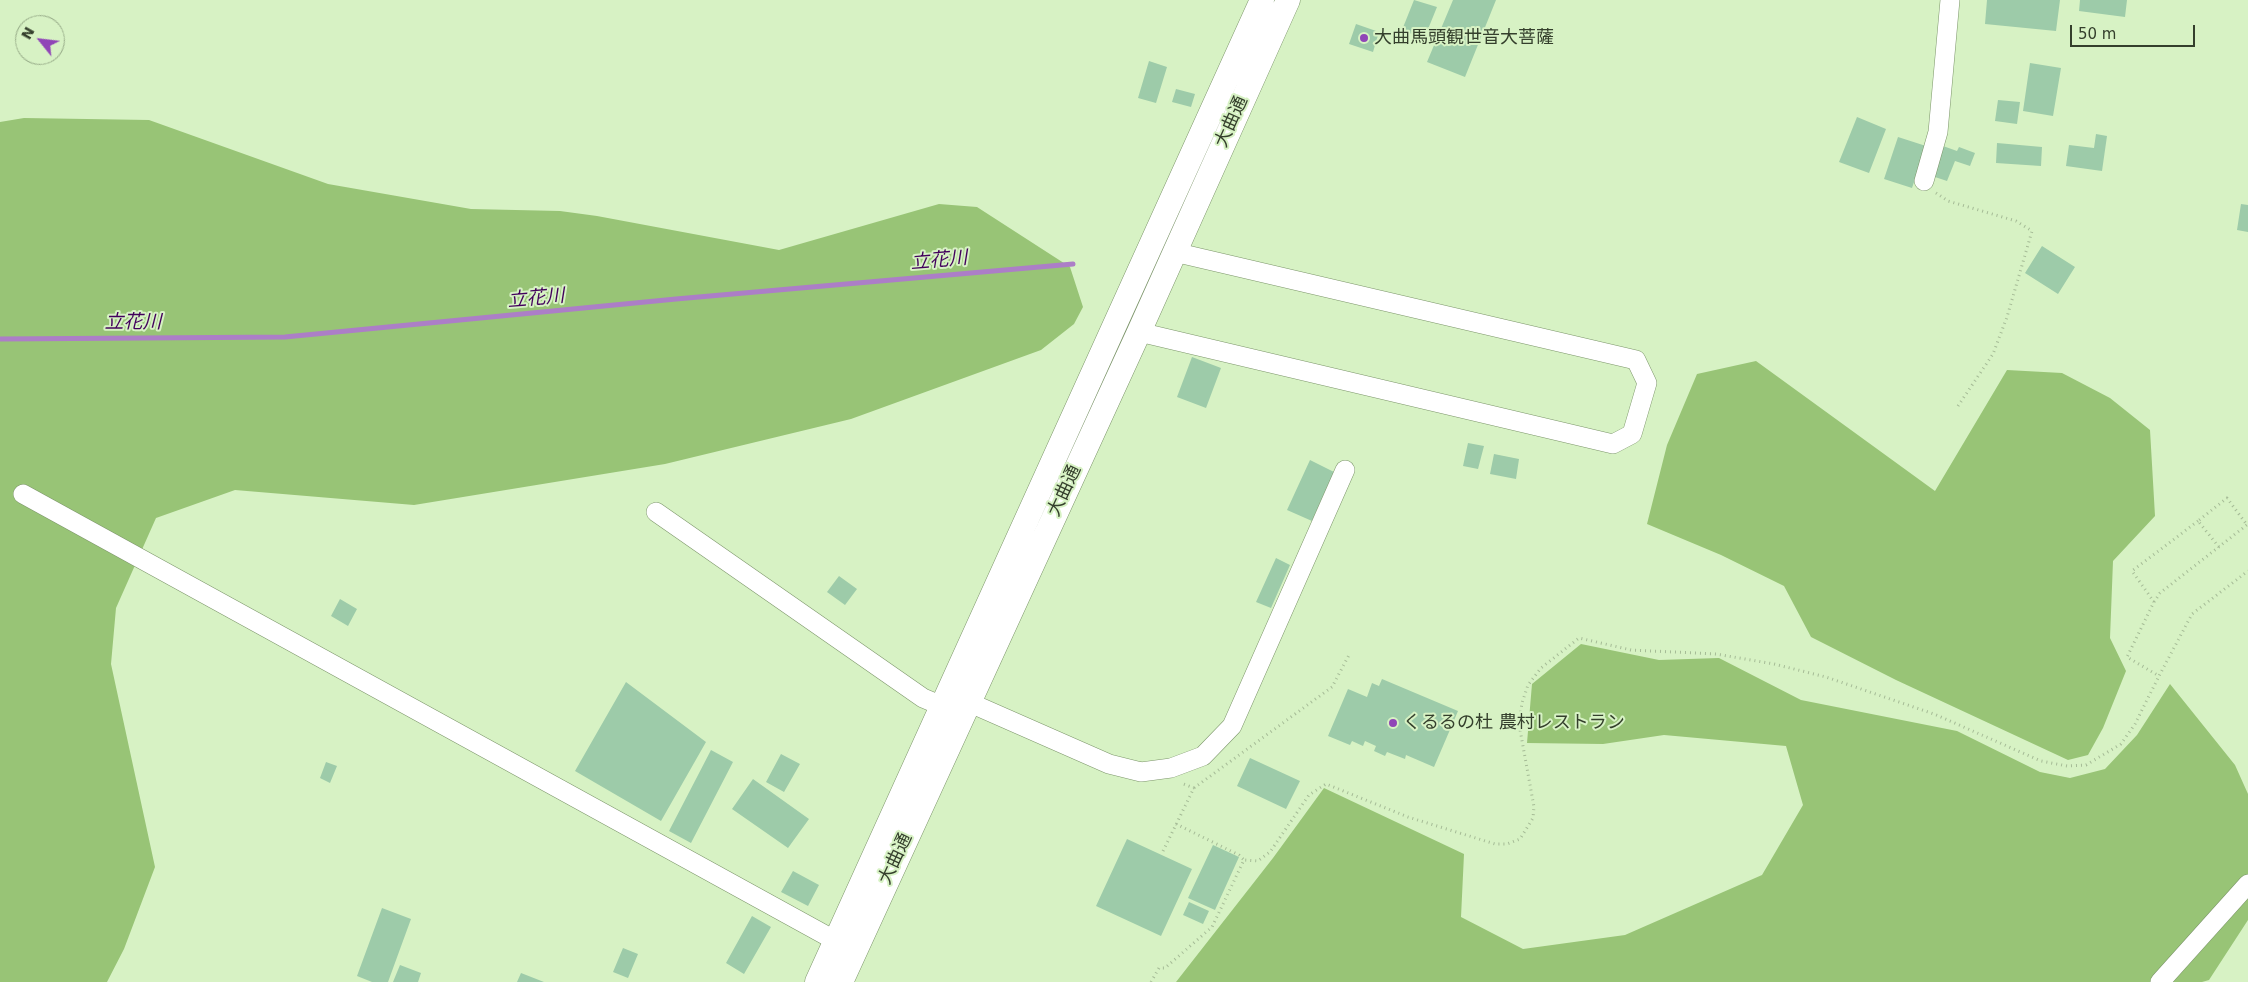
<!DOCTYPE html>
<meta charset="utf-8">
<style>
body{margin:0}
#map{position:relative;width:2248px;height:982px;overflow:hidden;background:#d7f2c4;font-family:"DejaVu Sans",sans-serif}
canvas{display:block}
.north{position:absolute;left:15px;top:15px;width:50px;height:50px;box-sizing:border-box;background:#d7f2c4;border:1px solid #96aa87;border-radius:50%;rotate:299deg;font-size:14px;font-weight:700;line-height:20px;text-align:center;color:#343f2c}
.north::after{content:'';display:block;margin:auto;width:18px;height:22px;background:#9045b7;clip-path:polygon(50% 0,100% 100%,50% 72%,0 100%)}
.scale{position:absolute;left:2070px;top:25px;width:125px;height:22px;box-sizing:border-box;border:2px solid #343f2c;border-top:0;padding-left:6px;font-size:15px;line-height:18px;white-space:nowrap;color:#343f2c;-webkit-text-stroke:4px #d7f2c4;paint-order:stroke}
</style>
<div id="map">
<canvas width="2248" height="982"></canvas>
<div class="north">N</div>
<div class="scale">50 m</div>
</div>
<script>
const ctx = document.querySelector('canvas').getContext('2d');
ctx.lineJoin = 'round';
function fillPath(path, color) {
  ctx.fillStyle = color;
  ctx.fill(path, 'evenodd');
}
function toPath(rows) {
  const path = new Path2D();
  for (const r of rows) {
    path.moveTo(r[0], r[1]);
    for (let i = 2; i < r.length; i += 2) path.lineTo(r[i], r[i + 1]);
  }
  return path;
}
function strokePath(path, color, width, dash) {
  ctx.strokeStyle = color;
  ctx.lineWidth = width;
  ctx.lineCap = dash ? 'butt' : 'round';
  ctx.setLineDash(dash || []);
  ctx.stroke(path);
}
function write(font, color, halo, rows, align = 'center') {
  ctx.font = font + ' "DejaVu Sans","Noto Sans JP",sans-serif';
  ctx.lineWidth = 4;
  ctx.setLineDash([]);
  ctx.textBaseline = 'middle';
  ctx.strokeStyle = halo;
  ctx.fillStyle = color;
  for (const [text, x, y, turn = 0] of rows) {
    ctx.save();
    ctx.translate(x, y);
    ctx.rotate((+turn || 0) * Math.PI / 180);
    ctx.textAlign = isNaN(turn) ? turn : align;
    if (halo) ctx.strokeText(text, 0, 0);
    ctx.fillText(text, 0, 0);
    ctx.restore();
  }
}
fillPath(toPath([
 [24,118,149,120,328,184,471,209,560,211,597,216,779,250,939,204,977,207,1070,267,1083,307,1074,324,1041,350,851,419,665,464,414,505,235,490,156,518,116,608,111,664,155,867,124,949,107,982,0,982,0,122],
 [1756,361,1935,491,2007,370,2062,373,2110,398,2150,430,2155,516,2113,561,2110,638,2126,671,2103,728,2088,755,2068,760,1896,680,1811,637,1784,586,1721,555,1647,524,1667,445,1697,374],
 [1581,644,1659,660,1719,658,1801,700,1957,731,2040,772,2070,778,2105,769,2137,735,2170,684,2235,765,2248,794,2248,920,2209,980,2202,982,1176,982,1273,858,1324,788,1464,854,1461,917,1523,949,1625,935,1762,875,1803,805,1786,746,1664,735,1603,744,1527,743,1532,684]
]), '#98c476');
strokePath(toPath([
 [0,339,285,337,676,299,1073,264]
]), '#ac7ec7', 5);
fillPath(toPath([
 [1414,0,1437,7,1424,39,1402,30],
 [1453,0,1496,0,1465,77,1427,62],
 [1987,0,2060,0,2056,31,1985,24],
 [2080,0,2127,0,2125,17,2079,11],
 [1356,24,1379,32,1373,52,1349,44],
 [1149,61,1167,67,1156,103,1138,98],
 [2030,63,2061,68,2053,116,2023,111],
 [1176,89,1195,94,1191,107,1172,102],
 [1998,100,2020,102,2017,124,1995,121],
 [1857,117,1886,129,1869,173,1839,162],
 [2096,134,2107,136,2102,171,2066,166,2069,145,2094,148],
 [1898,137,1926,146,1912,188,1884,179],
 [1997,143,2042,147,2041,166,1996,163],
 [1943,146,1957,151,1959,147,1975,153,1970,166,1955,161,1947,181,1932,176],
 [2241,204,2248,205,2248,232,2237,230],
 [2042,246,2075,267,2058,294,2025,273],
 [1192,357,1221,368,1206,408,1177,397],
 [1468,443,1484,446,1478,469,1463,466],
 [1494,454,1519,459,1516,479,1490,474],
 [1310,460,1334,472,1312,521,1287,510],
 [1276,558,1290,565,1271,608,1256,602],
 [839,576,857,589,845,605,827,592],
 [340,599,357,609,348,626,331,616],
 [1382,679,1458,711,1434,767,1406,755,1405,759,1387,752,1385,756,1374,751,1376,746,1365,741,1363,746,1352,741,1350,745,1328,736,1348,689,1367,697,1372,683,1379,686],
 [626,682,706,742,661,821,575,771],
 [711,750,733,762,691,843,669,831],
 [781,754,800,764,784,792,766,782],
 [1250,758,1300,781,1286,809,1237,786],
 [326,762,337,766,330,783,320,778],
 [753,779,809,819,788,848,732,809],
 [1127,839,1192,869,1161,936,1096,906],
 [1213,845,1239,857,1215,910,1188,898],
 [793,871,819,885,808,906,781,892],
 [1189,902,1209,911,1203,924,1183,915],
 [382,908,411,919,388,982,372,982,357,976],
 [752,916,771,927,744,974,726,963],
 [623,948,638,954,628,978,613,972],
 [400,965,421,973,418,982,393,982],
 [521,973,544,982,517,982]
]), '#9dcba9');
const minor = toPath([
 [1924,181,1938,132,1950,0],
 [1139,332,1613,444,1632,434,1647,383,1636,360,1174,252],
 [23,494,847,947],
 [656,512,923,698,942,706,968,702,1109,764,1141,772,1171,768,1203,756,1232,726,1345,470],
 [2160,982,2248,884]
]);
const major = toPath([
 [817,982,1262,0],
 [841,982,1139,332,1288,0]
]);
strokePath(minor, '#7d966b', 20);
strokePath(major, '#7d966b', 25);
strokePath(toPath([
 [1936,193,1948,201,2016,221,2032,231,2007,317,1993,354,1956,409],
 [2198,521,2132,571,2154,602,2127,657,2159,676,2192,614,2248,571],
 [2219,547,2198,521,2227,498,2247,525],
 [2154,602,2160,593,2248,524],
 [1194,788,1332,687,1349,655],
 [1176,824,1239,855,1244,860],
 [1163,851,1194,788,1181,783],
 [1151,982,1159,968,1165,968,1212,927,1244,860,1258,861,1270,852,1309,795,1326,784,1408,817,1495,844,1507,844,1520,839,1533,818,1534,807,1519,724,1522,703,1528,685,1541,668,1579,638,1631,650,1716,654,1774,664,1826,677,1934,714,2041,761,2067,766,2086,765,2121,744,2135,724,2159,676]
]), '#a5bb96', 3, [1, 4]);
strokePath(minor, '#fff', 19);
strokePath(major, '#fff', 24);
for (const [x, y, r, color] of [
 [1364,38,5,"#9045b7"],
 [1393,723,5,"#9045b7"]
]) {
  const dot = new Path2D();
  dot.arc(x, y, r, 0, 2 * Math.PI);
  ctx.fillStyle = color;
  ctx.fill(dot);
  strokePath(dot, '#d7f2c4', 2);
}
write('18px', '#343f2c', '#d7f2c4', [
 ["大曲馬頭観世音大菩薩",1374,38],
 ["くるるの杜 農村レストラン",1403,723]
], 'left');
write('18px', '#343f2c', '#d7f2c4', [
 ["大曲通",1232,122,-66],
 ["大曲通",1065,491,-65],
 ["大曲通",896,859,-65]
]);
write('italic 19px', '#42005c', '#d7f2c4', [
 ["立花川",939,261,-5],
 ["立花川",536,299,-5],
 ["立花川",133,323]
]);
</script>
